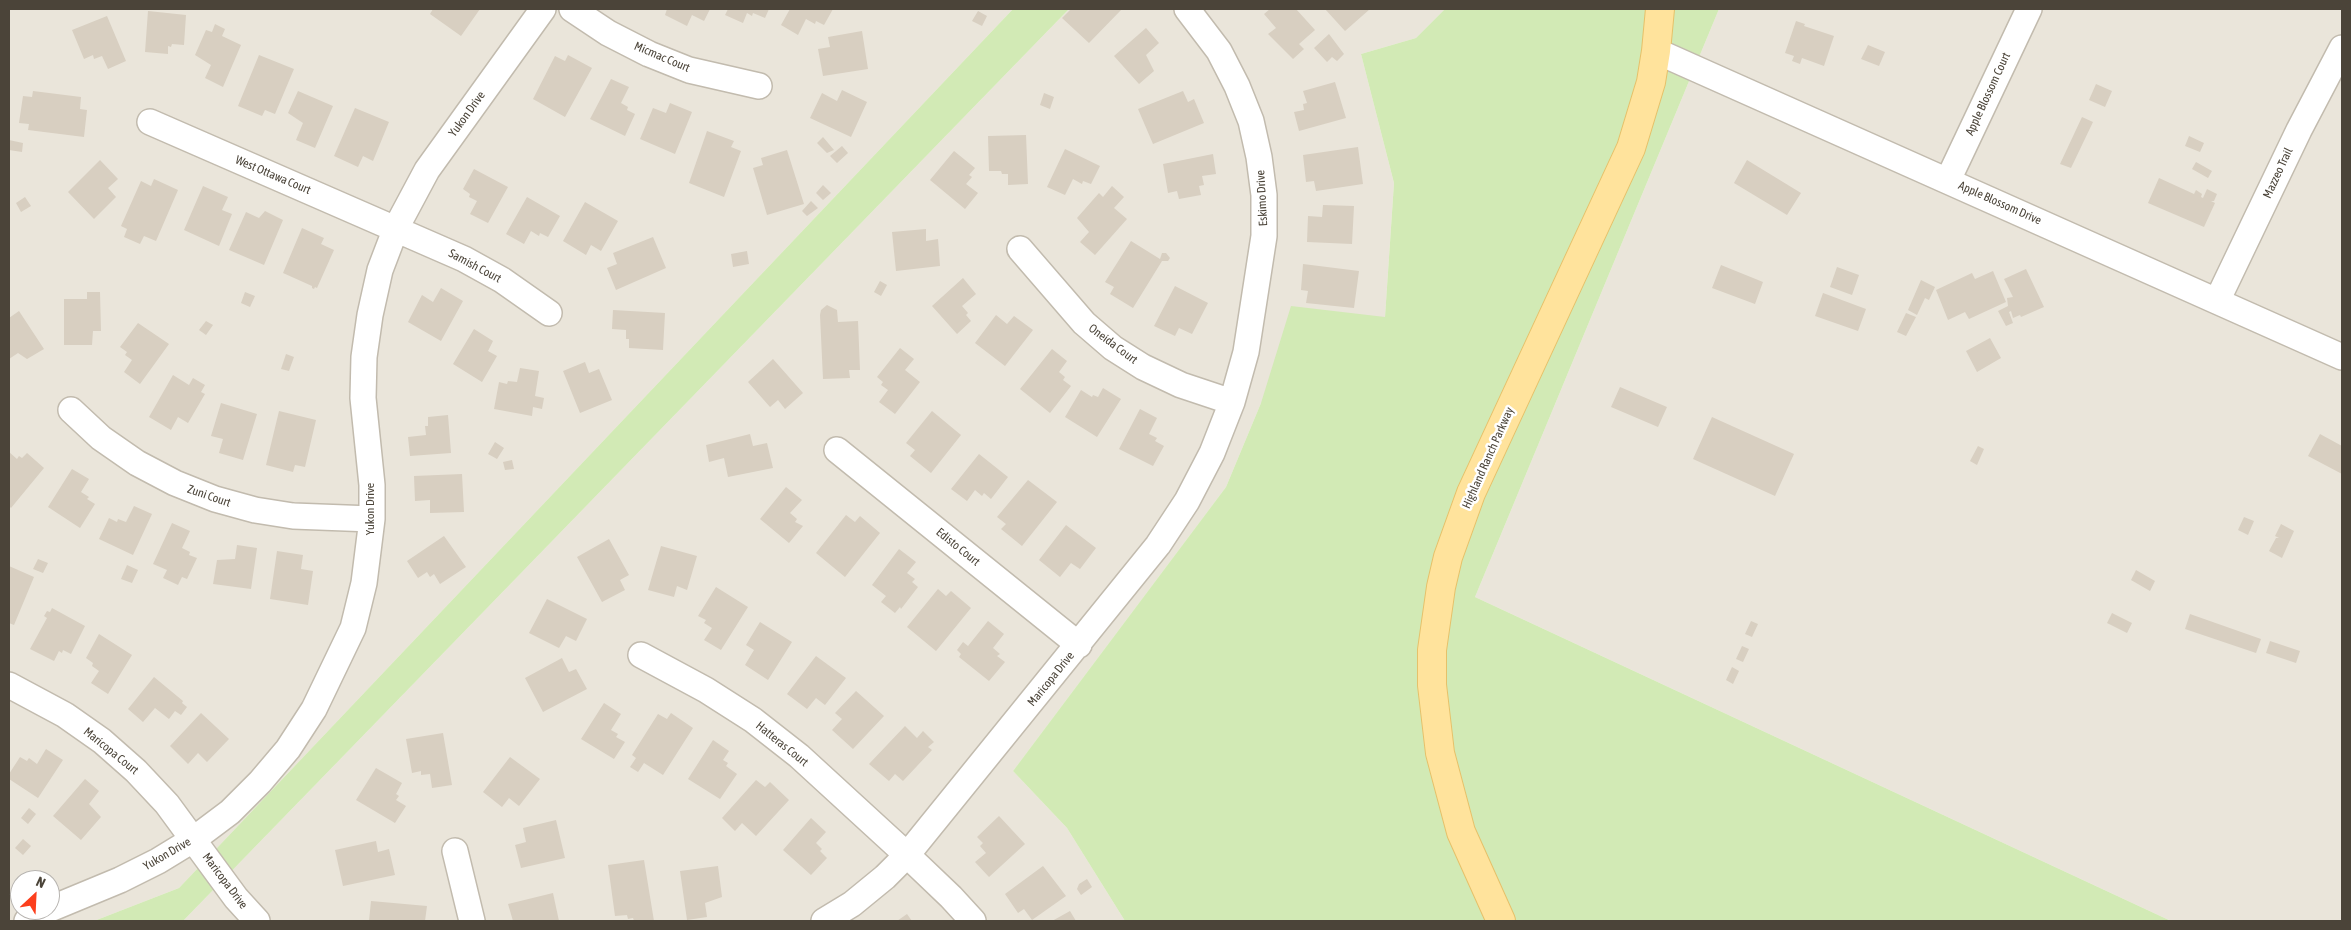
<!DOCTYPE html>
<style>
body{margin:0}
#map{position:relative;width:2351px;height:930px;overflow:hidden;background:#f6f3ec;font-family:"Asap Condensed",sans-serif}
canvas{display:block}
.frame{position:absolute;inset:0;border:10px solid #4b4439;pointer-events:none}
.north{position:absolute;left:10px;top:870px;width:50px;height:50px;box-sizing:border-box;background:#fff;border:1px solid #b7b4b0;border-radius:50%;rotate:25deg;font-size:14px;font-weight:700;line-height:20px;text-align:center;color:#4b4439}
.north::after{content:'';display:block;margin:auto;width:18px;height:22px;background:#fc3f1d;clip-path:polygon(50% 0,100% 100%,50% 72%,0 100%)}
</style>
<div id="map">
<canvas width="2351" height="930"></canvas>
<div class="frame"></div>
<div class="north">N</div>
</div>
<script>
const ctx = document.querySelector('canvas').getContext('2d');
ctx.lineJoin = 'round';
function fillPath(path, color) {
  ctx.fillStyle = color;
  ctx.fill(path, 'evenodd');
}
function toPath(rows) {
  const path = new Path2D();
  for (const r of rows) {
    path.moveTo(r[0], r[1]);
    for (let i = 2; i < r.length; i += 2) path.lineTo(r[i], r[i + 1]);
  }
  return path;
}
function strokePath(path, color, width, dash) {
  ctx.strokeStyle = color;
  ctx.lineWidth = width;
  ctx.lineCap = dash ? 'butt' : 'round';
  ctx.setLineDash(dash || []);
  ctx.stroke(path);
}
function write(font, color, halo, rows, align = 'center') {
  ctx.font = font + ' "Asap Condensed",sans-serif';
  ctx.lineWidth = 5;
  ctx.setLineDash([]);
  ctx.textBaseline = 'middle';
  ctx.strokeStyle = halo;
  ctx.fillStyle = color;
  for (const [text, x, y, turn = 0] of rows) {
    ctx.save();
    ctx.translate(x, y);
    ctx.rotate((+turn || 0) * Math.PI / 180);
    ctx.textAlign = isNaN(turn) ? turn : align;
    if (halo) ctx.strokeText(text, 0, 0);
    ctx.fillText(text, 0, 0);
    ctx.restore();
  }
}
fillPath(toPath([
 [9,9,1013,9,179,888,94,921,9,921],
 [20,880,50,880,50,910,20,910],
 [1069,9,1445,9,1416,38,1361,54,1394,183,1385,317,1261,403,1226,487,1013,771,1067,828,1125,921,183,921],
 [1719,9,2342,9,2342,921,2171,921,1475,597]
]), '#eae5da');
fillPath(toPath([
 [1013,9,1069,9,183,921,94,921,179,888],
 [1445,9,1719,9,1475,597,2171,921,1125,921,1067,828,1013,771,1226,487,1261,403,1291,306,1385,317,1394,183,1361,54,1416,38]
]), '#d2eab5');
fillPath(toPath([
 [433,9,480,9,461,36,430,14],
 [667,9,710,9,704,21,692,15,687,26,665,15],
 [728,9,769,9,765,18,753,13,752,16,747,13,743,23,725,15],
 [790,9,833,9,824,25,816,21,815,24,806,19,798,35,781,25],
 [1071,9,1122,9,1089,43,1062,18],
 [1270,9,1296,9,1315,30,1299,44,1304,49,1293,59,1268,34,1276,28,1264,14],
 [1325,9,1370,9,1345,31],
 [148,11,186,15,184,45,172,44,171,47,168,46,168,54,145,52],
 [978,11,987,16,982,26,972,21],
 [107,16,126,61,108,69,102,56,94,59,93,55,84,59,72,30],
 [1796,21,1805,24,1804,26,1834,36,1824,66,1802,58,1800,64,1792,61,1794,56,1785,53],
 [215,24,225,29,222,36,241,45,223,87,205,78,211,65,195,55,206,30,212,32],
 [1146,28,1159,43,1146,55,1154,71,1139,84,1114,56],
 [862,31,868,69,823,76,818,49,830,47,828,37],
 [1329,34,1344,54,1337,61,1332,57,1327,62,1314,48],
 [1868,45,1885,52,1879,66,1861,59],
 [259,55,294,69,275,114,265,110,262,116,238,106],
 [568,55,592,68,565,117,533,99,555,56,565,61],
 [611,79,629,87,621,103,628,107,627,110,635,114,625,136,590,119],
 [1335,82,1346,118,1299,131,1294,112,1304,110,1303,104,1307,103,1303,91],
 [2096,84,2112,91,2105,107,2089,100],
 [842,90,867,102,851,137,810,118,822,93,837,101],
 [33,91,81,97,80,109,87,110,84,137,28,130,29,124,19,123,23,96,32,97],
 [298,91,333,106,315,148,296,140,303,123,288,113],
 [1183,91,1188,102,1194,99,1204,123,1153,144,1138,109],
 [1044,93,1054,97,1050,109,1040,105],
 [670,103,692,112,675,154,640,139,653,108,666,113],
 [355,108,389,122,373,161,363,156,358,167,334,156],
 [2082,117,2093,122,2071,168,2060,164],
 [707,131,734,141,731,147,741,151,724,197,689,183],
 [1026,135,1028,184,1008,185,1008,174,1002,174,1001,171,989,171,988,136],
 [2189,136,2204,143,2200,152,2185,146],
 [823,137,834,150,827,153,817,143],
 [9,140,23,143,22,152,9,150],
 [842,146,848,153,837,163,830,156],
 [1358,147,1363,184,1316,191,1314,181,1306,182,1303,155],
 [1065,149,1100,166,1091,184,1083,181,1082,184,1073,179,1065,195,1047,187],
 [787,150,804,204,767,215,753,168,763,165,761,158],
 [954,151,975,168,969,175,972,177,966,184,978,193,965,209,930,180],
 [1213,154,1216,174,1202,176,1204,185,1199,186,1201,195,1179,199,1177,191,1168,193,1163,164],
 [100,160,118,179,108,188,116,197,94,219,68,192],
 [1747,160,1801,193,1787,215,1734,183],
 [2196,162,2212,171,2208,178,2192,169],
 [474,169,508,187,488,223,470,214,477,201,469,197,470,194,463,189],
 [2159,178,2194,194,2196,190,2202,194,2201,197,2203,198,2207,189,2217,194,2214,201,2211,201,2215,203,2204,227,2148,203],
 [154,179,178,190,156,241,144,236,140,244,124,237,127,229,121,226,141,181,151,186],
 [823,185,831,193,823,200,816,193],
 [203,186,228,197,222,210,232,214,219,246,184,230],
 [1112,186,1124,197,1114,208,1127,219,1095,255,1080,242,1089,232,1077,218,1099,193,1103,197],
 [25,197,31,206,21,212,16,203],
 [527,197,560,216,548,237,540,233,539,236,531,231,524,244,506,234],
 [811,201,818,208,807,216,802,211],
 [585,202,618,221,601,251,591,245,586,255,563,241],
 [1323,205,1354,206,1352,244,1307,242,1308,216,1322,217],
 [265,211,283,220,264,265,229,250,246,212,259,218],
 [302,228,324,238,321,244,334,250,317,288,315,287,314,289,312,288,312,286,283,273],
 [926,229,926,241,938,239,940,266,896,271,892,232],
 [653,237,666,268,616,290,607,268,617,264,613,253],
 [1131,241,1160,259,1162,253,1166,253,1170,258,1168,261,1162,261,1133,308,1110,294,1114,287,1105,282],
 [747,251,749,264,733,267,731,254],
 [1303,264,1359,271,1354,308,1306,303,1308,291,1301,290],
 [1721,265,1763,282,1755,304,1712,288],
 [1837,267,1859,275,1852,295,1830,287],
 [2026,269,2044,307,2021,317,2020,315,2013,318,2011,311,2009,312,2013,323,2006,326,1998,311,2008,306,2007,298,2013,297,2004,279],
 [1993,271,2006,302,1969,319,1965,312,1948,320,1936,290,1972,273,1975,279],
 [963,278,976,294,962,306,968,313,966,315,971,321,957,334,932,306],
 [1921,280,1935,287,1929,300,1925,298,1917,315,1908,310],
 [880,281,887,285,881,296,874,292],
 [1175,286,1208,303,1192,334,1179,328,1175,336,1154,326],
 [441,288,463,301,441,341,408,322,422,295,433,302],
 [87,292,100,292,101,331,93,331,92,345,64,345,64,299,87,299],
 [245,292,255,296,250,307,241,303],
 [1823,293,1866,309,1858,331,1815,316],
 [827,305,837,310,838,322,858,321,860,370,849,370,850,378,823,379,820,315,821,310],
 [613,310,665,313,663,350,629,348,629,339,626,339,626,330,612,329],
 [19,311,44,349,27,359,18,353,9,359,9,318],
 [1906,313,1916,317,1906,336,1897,332],
 [996,315,1007,324,1014,316,1033,330,1005,366,975,343],
 [206,321,213,325,206,335,199,330],
 [138,323,169,344,140,384,124,372,132,360,125,355,127,352,120,347],
 [474,329,493,341,488,351,497,356,482,382,453,364],
 [1990,338,2001,358,1977,372,1966,351],
 [900,348,914,359,905,370,920,382,895,414,879,402,888,390,881,385,883,382,877,377],
 [1052,349,1067,361,1059,372,1065,377,1063,380,1071,386,1050,413,1020,389],
 [286,354,294,357,289,371,281,369],
 [773,359,803,393,785,409,778,400,770,407,748,382],
 [585,362,589,373,599,369,612,400,580,413,563,371],
 [520,368,539,371,535,396,544,398,542,409,533,407,532,416,494,409,499,382,507,384,508,381,517,382],
 [173,375,189,385,193,378,205,385,201,392,205,394,188,423,178,417,171,430,149,417],
 [1620,387,1667,407,1658,427,1611,407],
 [1103,388,1121,399,1097,437,1065,417,1081,390,1092,397,1093,395,1098,397],
 [221,403,257,414,243,460,219,453,223,439,211,436],
 [1140,409,1157,418,1149,434,1157,438,1155,441,1164,446,1153,466,1119,449],
 [279,411,316,420,305,467,295,465,293,472,266,465],
 [932,411,961,435,931,473,910,456,915,450,906,443],
 [448,415,451,453,410,456,408,437,426,435,425,426,428,426,428,417],
 [1712,417,1794,454,1775,496,1693,459],
 [750,434,753,446,767,443,773,468,728,477,724,458,709,462,706,445],
 [2320,434,2342,446,2342,474,2308,456],
 [495,442,504,448,497,459,488,454],
 [1978,446,1984,449,1977,465,1970,461],
 [9,452,17,459,19,456,22,458,27,453,44,468,11,508,9,506],
 [979,454,1008,477,991,499,984,493,982,496,975,490,967,501,951,489],
 [512,460,514,469,505,470,503,462],
 [72,469,89,479,81,492,89,497,87,499,95,504,80,528,48,507],
 [462,474,464,512,430,513,430,500,415,501,414,476],
 [1028,480,1057,502,1022,546,1001,529,1006,524,997,517],
 [786,487,802,500,790,513,797,519,795,522,803,526,789,543,760,519],
 [134,506,152,514,133,555,99,539,109,518,117,522,118,519,126,522],
 [846,515,855,522,860,516,880,533,845,577,816,553],
 [2244,517,2254,521,2248,535,2238,530],
 [172,523,190,531,182,548,190,552,189,555,197,558,187,579,182,577,178,585,163,578,167,570,153,564],
 [2281,524,2294,531,2282,558,2269,551,2276,538,2279,538,2275,536],
 [1066,525,1096,548,1080,569,1071,563,1060,577,1039,560],
 [444,536,466,567,440,584,434,574,430,577,427,572,418,578,407,561],
 [609,539,629,575,620,580,625,590,602,602,577,557],
 [237,545,257,548,251,589,213,584,217,560,235,559],
 [661,546,697,556,687,590,677,586,674,597,648,590],
 [899,549,916,562,907,573,915,579,912,582,918,587,901,609,900,607,895,613,881,602,886,596,872,585],
 [277,551,303,555,301,569,313,571,308,605,270,599],
 [38,559,48,563,43,573,33,569],
 [127,565,138,570,132,583,121,579],
 [9,566,34,577,14,625,9,623],
 [2136,570,2155,581,2150,591,2131,580],
 [716,587,748,607,721,650,704,640,712,628,704,623,706,620,698,616],
 [938,589,946,596,951,591,971,608,936,651,907,627],
 [547,599,587,619,576,641,566,636,559,648,529,633],
 [52,608,85,626,71,654,63,650,62,653,59,651,54,661,30,649,47,618,44,616,47,611,50,612],
 [2112,613,2132,623,2127,633,2107,623],
 [2190,614,2261,639,2256,653,2185,629],
 [988,621,1004,634,993,648,1000,654,997,656,1005,662,989,681,959,657,961,654,957,650,963,642,968,646],
 [1751,621,1758,624,1752,637,1745,634],
 [760,622,792,642,768,680,745,665,754,650,746,645],
 [99,634,132,655,108,694,91,683,99,671,92,666,93,663,86,658],
 [2270,641,2300,651,2296,663,2266,653],
 [1742,646,1749,649,1743,662,1736,659],
 [816,656,846,678,825,705,816,698,807,709,787,694],
 [562,658,569,672,576,669,587,689,543,712,525,678],
 [1732,667,1739,671,1733,684,1726,680],
 [154,677,183,701,182,703,187,707,181,715,175,711,169,719,155,708,143,722,128,709],
 [856,691,884,716,853,749,832,730,842,719,835,713],
 [604,703,621,714,611,730,618,734,616,737,625,742,614,759,581,739],
 [201,713,229,739,207,762,198,753,188,764,170,746],
 [671,713,693,728,663,775,644,763,638,772,630,767,636,758,632,755,658,714,667,719],
 [905,726,917,738,923,731,934,742,928,747,932,750,903,781,895,774,889,781,869,764],
 [443,733,452,785,432,788,430,774,421,775,421,771,412,773,406,739],
 [713,740,729,751,723,760,728,763,726,766,737,774,720,799,688,779],
 [46,749,63,760,38,798,9,779,9,774,20,757,27,761,29,758,37,764],
 [510,757,540,779,519,806,509,798,502,807,483,792],
 [376,768,402,783,396,794,399,796,396,800,406,806,395,823,356,800],
 [85,779,99,791,89,804,101,817,81,840,53,816],
 [756,780,765,787,770,782,789,800,756,836,742,823,735,831,722,818],
 [29,808,36,814,28,824,21,818],
 [999,816,1025,844,989,877,975,862,986,853,980,846,983,843,977,837],
 [811,818,826,832,816,843,822,849,820,851,827,858,811,875,783,850],
 [556,820,565,858,521,868,515,845,526,842,523,828],
 [23,839,31,846,23,855,15,848],
 [376,841,378,852,389,849,395,875,343,886,335,850],
 [644,860,654,921,634,921,633,918,628,919,627,915,615,916,608,865],
 [718,866,722,897,705,903,707,917,687,920,680,871],
 [1043,866,1066,896,1032,920,1024,909,1018,913,1005,894],
 [1087,879,1092,887,1081,895,1077,889,1079,884],
 [553,893,559,921,513,921,508,904],
 [371,901,427,906,425,921,369,921],
 [1070,911,1076,921,1052,921],
 [907,914,912,921,897,921]
]), '#d8cfc1');
const minor = toPath([
 [572,9,608,33,649,54,689,70,759,86],
 [1656,51,2342,357],
 [150,122,464,259,502,280,549,313],
 [1948,180,2029,9],
 [1020,249,1084,323,1113,348,1143,367,1181,385,1232,402],
 [2217,301,2299,130,2342,48],
 [71,410,101,438,137,463,175,483,215,499,255,510,293,516,372,519],
 [837,450,1079,645],
 [641,655,706,690,753,720,799,756,907,855,951,897,973,921],
 [9,685,65,715,102,741,136,771,167,804,236,898,257,921],
 [455,851,472,921],
 [50,909,120,880,158,861,194,839,230,812,260,782,288,749,314,709,353,628,364,583,372,519,372,485,363,398,364,357,370,315,380,270,396,228,427,170,543,9],
 [27,921,48,910],
 [824,921,852,904,885,877,907,855,1158,545,1187,501,1212,453,1232,402,1246,352,1264,236,1264,195,1259,157,1251,121,1237,86,1219,51,1187,9]
]);
const major = toPath([
 [1501,921,1461,832,1440,753,1432,685,1432,650,1441,587,1448,557,1471,493,1631,148,1651,82,1656,51,1660,9]
]);
strokePath(minor, '#c2bbae', 28);
strokePath(major, '#e6c16a', 30);
strokePath(minor, '#fff', 25);
strokePath(major, '#ffe39c', 28);
write('12px', '#4b4439', '#fff', [
 ["Micmac Court",662,57,23],
 ["Apple Blossom Court",1988,94,-65],
 ["Yukon Drive",467,114,-54],
 ["Mazzeo Trail",2278,173,-65],
 ["West Ottawa Court",273,175,23],
 ["Eskimo Drive",1262,198,-93],
 ["Apple Blossom Drive",2000,203,24],
 ["Samish Court",475,266,28],
 ["Oneida Court",1113,344,37],
 ["Highland Ranch Parkway",1488,458,-66],
 ["Zuni Court",209,496,19],
 ["Yukon Drive",370,509,-90],
 ["Edisto Court",958,547,39],
 ["Maricopa Drive",1051,679,-51],
 ["Hatteras Court",782,744,39],
 ["Maricopa Court",111,751,39],
 ["Yukon Drive",167,854,-30],
 ["Maricopa Drive",225,881,53]
]);
</script>
